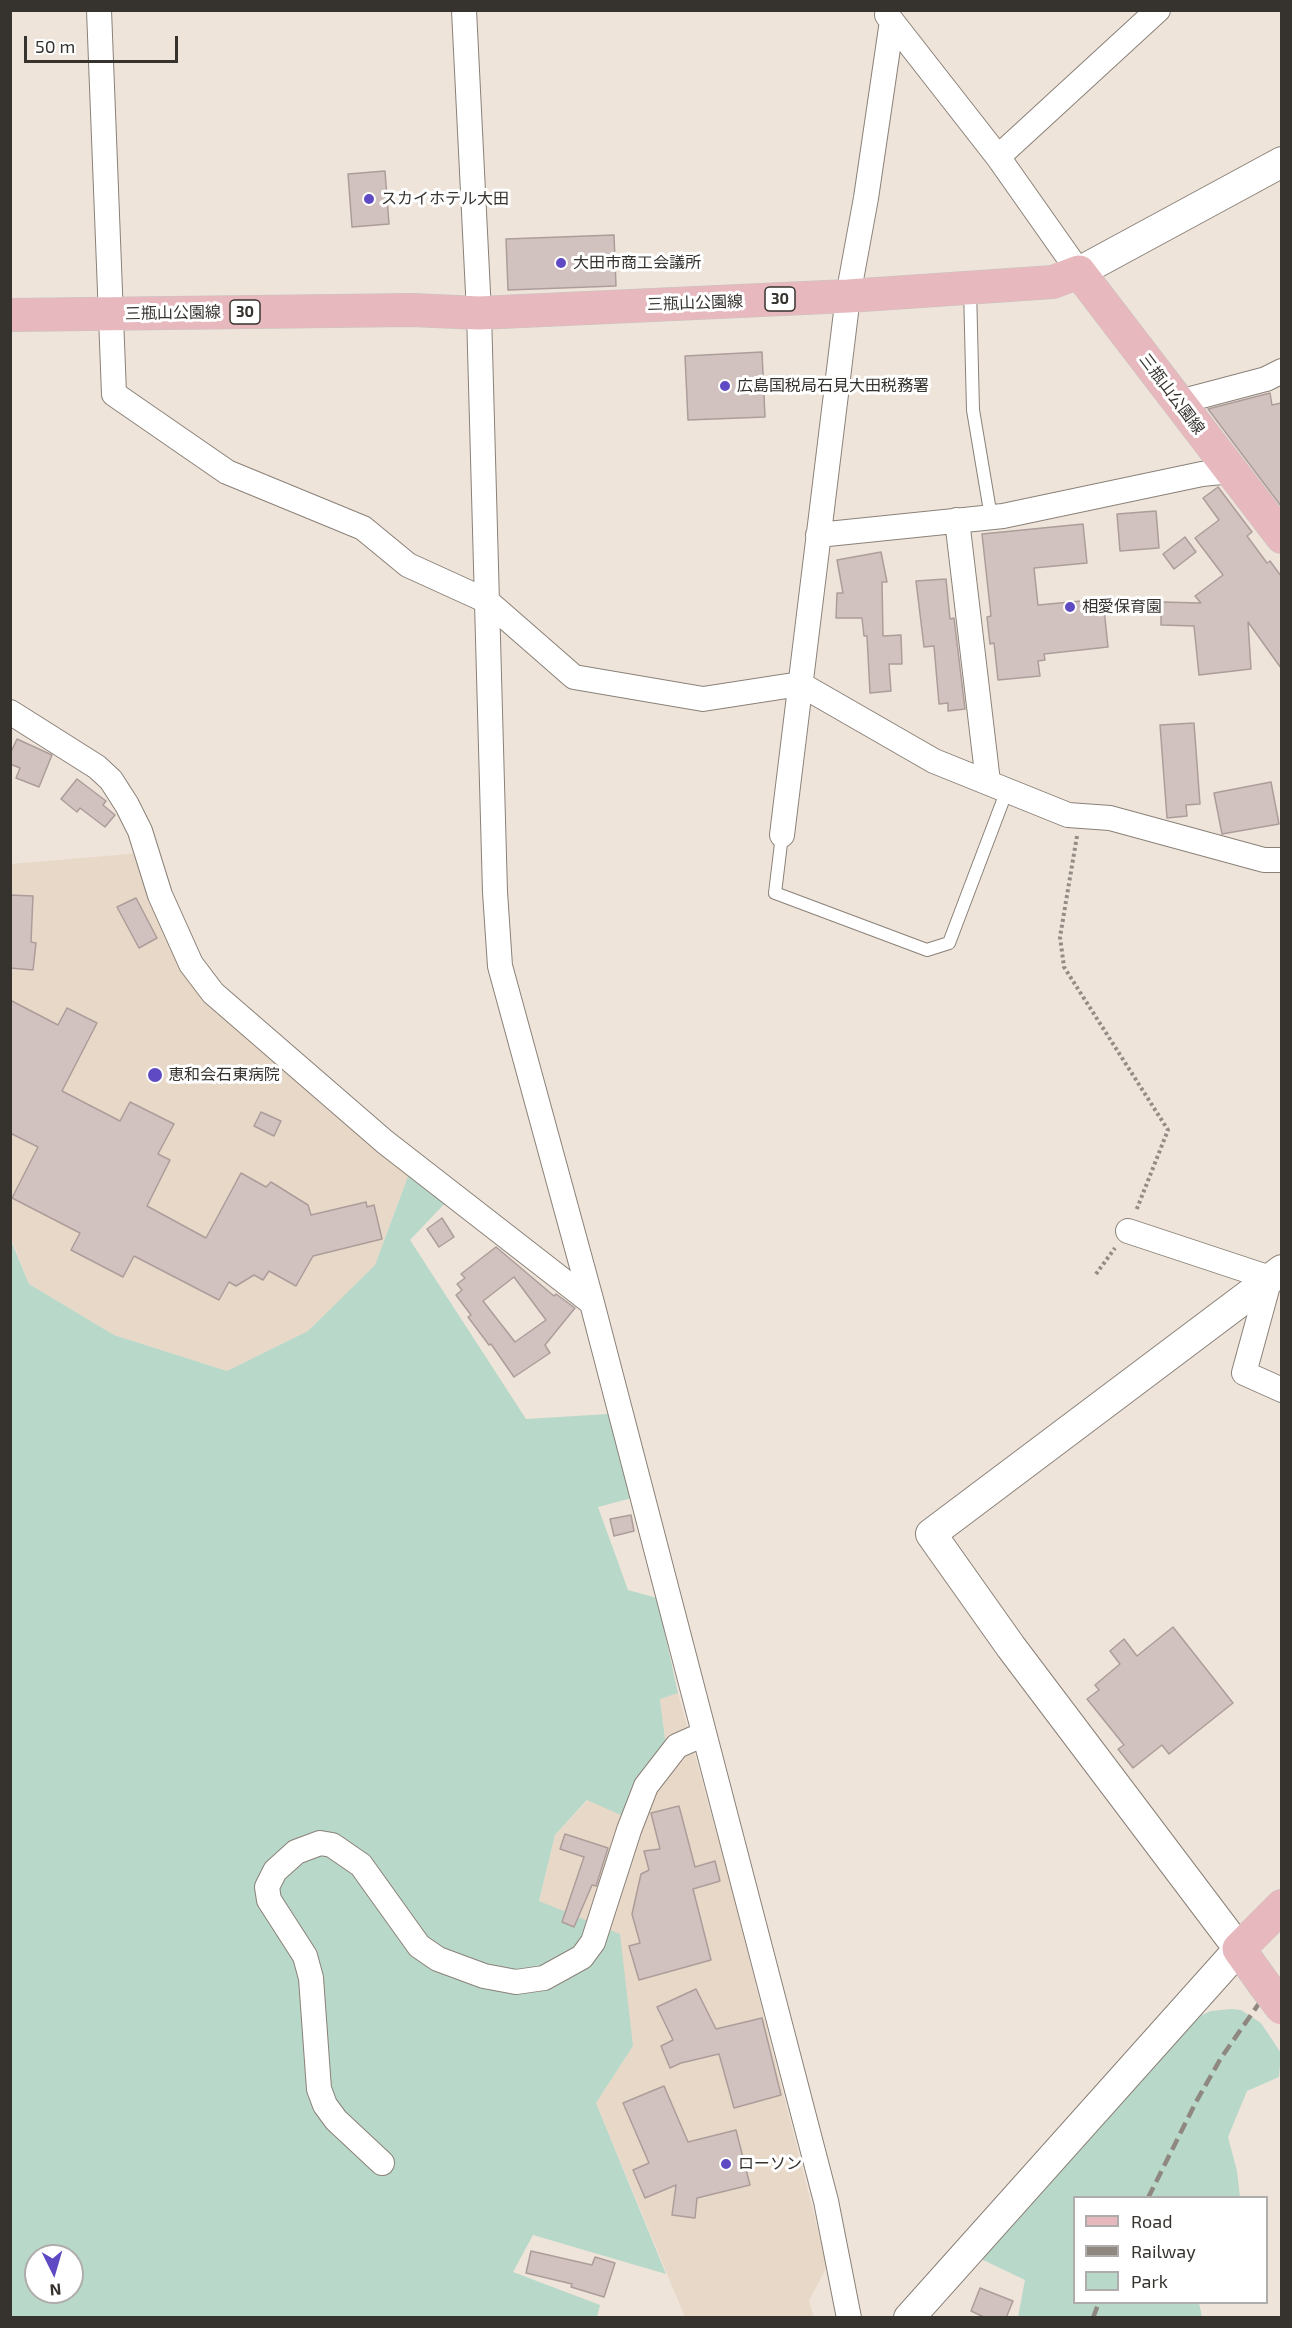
<!DOCTYPE html>
<meta charset="utf-8">
<style>
body{margin:0}
#map{position:relative;width:1292px;height:2328px;overflow:hidden;background:#efe4da;font-family:"Exo 2",sans-serif}
canvas{display:block}
.frame{position:absolute;inset:0;border:12px solid #36322e;pointer-events:none}
.legend{position:absolute;left:1073px;top:2196px;width:195px;height:108px;box-sizing:border-box;background:#fff;border:2px solid #afadab;margin:0;padding:8px 10px;list-style:none;font-size:18px;color:#36322e}
.legend li{display:flex;align-items:center;gap:12px;height:30px}
.legend b{width:30px;border:2px solid #afadab}
.north{position:absolute;left:24px;top:2244px;width:60px;height:60px;box-sizing:border-box;background:#fff;border:2px solid #afadab;border-radius:50%;rotate:175deg;font-size:16px;font-weight:700;line-height:24px;text-align:center;color:#36322e}
.north::after{content:'';display:block;margin:auto;width:21px;height:27px;background:#604ac3;clip-path:polygon(50% 0,100% 100%,50% 72%,0 100%)}
.scale{position:absolute;left:24px;top:36px;width:154px;height:27px;box-sizing:border-box;border:3px solid #36322e;border-top:0;padding-left:8px;font-size:18px;line-height:21px;white-space:nowrap;color:#36322e;-webkit-text-stroke:4px #fff;paint-order:stroke}
</style>
<div id="map">
<canvas width="1292" height="2328"></canvas>
<div class="frame"></div>
<ul class="legend">
<li><b style="height:8px;background:#e7b8bd"></b>Road</li>
<li><b style="height:8px;background:#8f8881"></b>Railway</li>
<li><b style="height:16px;background:#b8d8c9"></b>Park</li>
</ul>
<div class="north">N</div>
<div class="scale">50 m</div>
</div>
<script>
const ctx = document.querySelector('canvas').getContext('2d');
ctx.lineJoin = 'round';
function fillPath(path, color) {
  ctx.fillStyle = color;
  ctx.fill(path, 'evenodd');
}
function toPath(rows) {
  const path = new Path2D();
  for (const r of rows) {
    path.moveTo(r[0], r[1]);
    for (let i = 2; i < r.length; i += 2) path.lineTo(r[i], r[i + 1]);
  }
  return path;
}
function strokePath(path, color, width, dash) {
  ctx.strokeStyle = color;
  ctx.lineWidth = width;
  ctx.lineCap = dash ? 'butt' : 'round';
  ctx.setLineDash(dash || []);
  ctx.stroke(path);
}
function write(font, color, halo, rows, align = 'center') {
  ctx.font = font + ' "Exo 2","Noto Sans JP",sans-serif';
  ctx.lineWidth = 6;
  ctx.setLineDash([]);
  ctx.textBaseline = 'middle';
  ctx.strokeStyle = halo;
  ctx.fillStyle = color;
  for (const [text, x, y, turn = 0] of rows) {
    ctx.save();
    ctx.translate(x, y);
    ctx.rotate((+turn || 0) * Math.PI / 180);
    ctx.textAlign = isNaN(turn) ? turn : align;
    if (halo) ctx.strokeText(text, 0, 0);
    ctx.fillText(text, 0, 0);
    ctx.restore();
  }
}
fillPath(toPath([
 [140,853,189,979,410,1171,375,1265,308,1331,227,1371,114,1335,29,1284,11,1238,11,864],
 [678,1693,729,1879,827,2266,809,2301,814,2317,685,2317,596,2103,633,2046,539,1902,555,1835,588,1800,643,1825,667,1755,660,1698]
]), '#e8d8c8');
fillPath(toPath([
 [410,1171,450,1198,410,1240,526,1419,608,1414,632,1498,598,1507,628,1590,657,1598,678,1693,660,1699,667,1755,643,1825,587,1800,555,1835,539,1901,620,1934,633,2046,596,2103,666,2274,533,2235,513,2272,600,2305,597,2317,11,2317,10,1238,29,1284,114,1335,227,1371,308,1331,375,1265],
 [36,2256,72,2256,72,2292,36,2292],
 [1231,2009,1241,2010,1261,2023,1281,2053,1279,2077,1247,2091,1228,2137,1237,2171,1240,2197,1074,2198,1074,2302,1199,2303,1202,2317,1018,2317,1025,2280,979,2258,1193,2019,1211,2011]
]), '#b8d8c9');
const building = toPath([
 [385,171,389,224,352,227,348,174,385,171],
 [614,235,616,286,508,290,506,239,614,235],
 [762,352,765,417,688,420,685,356,762,352],
 [1270,393,1272,405,1281,403,1281,506,1208,409,1270,393],
 [1218,487,1252,532,1247,536,1267,563,1270,561,1281,576,1281,668,1248,622,1251,669,1199,675,1194,626,1161,625,1161,602,1201,603,1195,596,1223,575,1195,538,1219,520,1203,498,1218,487],
 [1156,511,1159,548,1120,551,1117,514,1156,511],
 [1083,524,1087,563,1034,568,1038,605,1103,599,1108,647,1044,654,1045,660,1038,661,1040,676,998,680,994,643,990,644,987,617,991,616,982,534,1083,524],
 [1185,537,1196,552,1174,569,1163,554,1185,537],
 [881,552,887,582,882,582,883,636,901,635,902,664,889,664,891,691,870,693,867,636,864,636,862,618,836,618,837,593,843,593,837,560,881,552],
 [946,579,950,619,954,618,965,709,948,711,948,703,939,704,934,646,924,647,916,581,946,579],
 [1194,723,1200,804,1186,805,1187,816,1167,818,1160,725,1194,723],
 [17,739,52,755,39,787,16,778,20,768,10,764,10,754,17,739],
 [77,779,106,801,103,805,115,815,105,827,80,808,77,812,61,799,77,779],
 [1271,782,1279,824,1222,834,1214,793,1271,782],
 [10,895,33,896,31,942,36,943,33,970,10,968,10,895],
 [136,898,157,938,139,948,117,907,136,898],
 [10,1000,58,1025,67,1008,97,1023,62,1091,120,1121,130,1102,174,1124,158,1154,170,1160,147,1206,206,1238,241,1173,266,1187,271,1182,308,1205,311,1215,366,1202,367,1207,374,1205,382,1239,313,1256,296,1286,269,1271,263,1280,254,1275,236,1286,229,1282,219,1300,134,1256,123,1277,71,1250,80,1233,12,1198,38,1147,10,1133,10,1000],
 [261,1112,281,1121,274,1136,254,1126,261,1112],
 [442,1218,454,1237,439,1247,427,1229,442,1218],
 [496,1247,554,1296,556,1294,575,1308,545,1345,550,1353,514,1377,491,1344,489,1345,468,1317,471,1315,456,1295,462,1290,457,1284,465,1278,461,1274,496,1247],
 [514,1277,546,1320,515,1342,483,1301,514,1277],
 [631,1515,634,1531,614,1536,610,1519,631,1515],
 [1173,1627,1233,1703,1169,1754,1162,1745,1133,1768,1118,1749,1124,1745,1087,1699,1099,1690,1095,1685,1120,1664,1110,1651,1124,1639,1137,1656,1173,1627],
 [679,1806,695,1867,715,1861,720,1881,693,1889,711,1960,639,1980,629,1946,640,1943,632,1914,641,1874,649,1870,644,1851,660,1849,651,1813,679,1806],
 [565,1834,608,1848,596,1886,592,1885,574,1927,562,1922,584,1857,560,1849,565,1834],
 [696,1989,716,2029,762,2018,781,2095,734,2108,719,2054,681,2063,670,2068,661,2046,673,2040,657,2007,696,1989],
 [664,2086,688,2142,736,2130,750,2185,697,2198,695,2218,672,2215,676,2185,645,2198,633,2170,649,2163,623,2103,664,2086],
 [531,2251,592,2265,595,2257,615,2263,604,2297,571,2287,572,2284,526,2273,531,2251],
 [980,2288,1013,2301,1006,2318,986,2318,971,2311,980,2288]
]);
fillPath(building, '#d1c2bf');
strokePath(building, '#ac9d9b', 1.5);
const service = toPath([
 [970,288,973,410,991,517],
 [782,835,775,893,927,950,949,943,1007,790]
]);
const minor = toPath([
 [99,10,114,394,227,472,363,528,408,565,487,601,574,677,703,699,800,684,934,761,1068,815,1110,818,1264,860,1282,860],
 [464,10,479,313,495,892,500,966,592,1303,826,2201,849,2318],
 [887,15,998,157,1079,272],
 [998,157,1158,10],
 [1179,402,1266,379,1282,371],
 [957,520,988,782],
 [818,535,1003,516,1202,474,1232,471],
 [10,712,97,767,111,780,127,805,140,831,160,895,191,964,213,993,385,1142,592,1303],
 [782,835,848,296,866,198,892,21],
 [1128,1231,1270,1278,1244,1373,1282,1390],
 [382,2163,336,2120,325,2105,319,2089,311,1978,305,1956,269,1900,267,1887,275,1871,296,1852,320,1843,332,1845,361,1865,419,1946,438,1959,484,1976,516,1982,544,1978,582,1957,593,1942,629,1830,646,1786,677,1746,704,1734]
]);
const tertiary = toPath([
 [1079,272,1282,162],
 [909,2318,1239,1949,1011,1647,931,1534,1282,1270]
]);
const primary = toPath([
 [10,315,412,310,479,313,848,296,1053,282,1079,272,1282,537],
 [1264,1984,1239,1949,1282,1906]
]);
strokePath(service, '#8a8178', 14);
strokePath(minor, '#8a8178', 26);
strokePath(tertiary, '#8a8178', 32);
strokePath(primary, '#c7c6c4', 34);
strokePath(toPath([
 [1077,836,1060,937,1064,967,1168,1130,1136,1211],
 [1096,1274,1115,1248]
]), '#948d86', 4, [3, 3]);
strokePath(service, '#fff', 12);
strokePath(minor, '#fff', 24);
strokePath(tertiary, '#fff', 30);
strokePath(primary, '#e7b8bd', 33);
strokePath(toPath([
 [1148,2198,1196,2102,1221,2058,1260,2002,1282,1978],
 [1093,2318,1099,2302]
]), '#8f8881', 4.5, [12, 6]);
const primaryBridge = toPath([
 [1264,1984,1282,2008]
]);
strokePath(primaryBridge, '#c7c6c4', 34, []);
strokePath(primaryBridge, '#e7b8bd', 33);
for (const [x, y, r, color] of [
 [369,199,6,"#604ac3"],
 [561,263,6,"#604ac3"],
 [725,386,6,"#604ac3"],
 [1070,607,6,"#604ac3"],
 [155,1075,8,"#604ac3"],
 [726,2164,6,"#604ac3"]
]) {
  const dot = new Path2D();
  dot.arc(x, y, r, 0, 2 * Math.PI);
  ctx.fillStyle = color;
  ctx.fill(dot);
  strokePath(dot, '#fff', 2);
}
for (const [x, y, w] of [
 [780,299,30],
 [245,312,30]
]) {
  const box = new Path2D();
  box.roundRect(x - w / 2, y - 12, w, 24, 4.5);
  ctx.fillStyle = '#fff';
  ctx.fill(box);
  strokePath(box, '#36322e', 1.5);
}
write('bold 15px', '#36322e', null, [
 ["30",780,299],
 ["30",245,312]
]);
write('16px', '#36322e', '#fff', [
 ["スカイホテル大田",381,199],
 ["大田市商工会議所",573,263],
 ["広島国税局石見大田税務署",737,386],
 ["相愛保育園",1082,607],
 ["恵和会石東病院",168,1075],
 ["ローソン",738,2164]
], 'left');
write('16px', '#36322e', '#fff', [
 ["三瓶山公園線",695,303,-2],
 ["三瓶山公園線",173,313,-1],
 ["三瓶山公園線",1172,394,53]
]);
</script>
